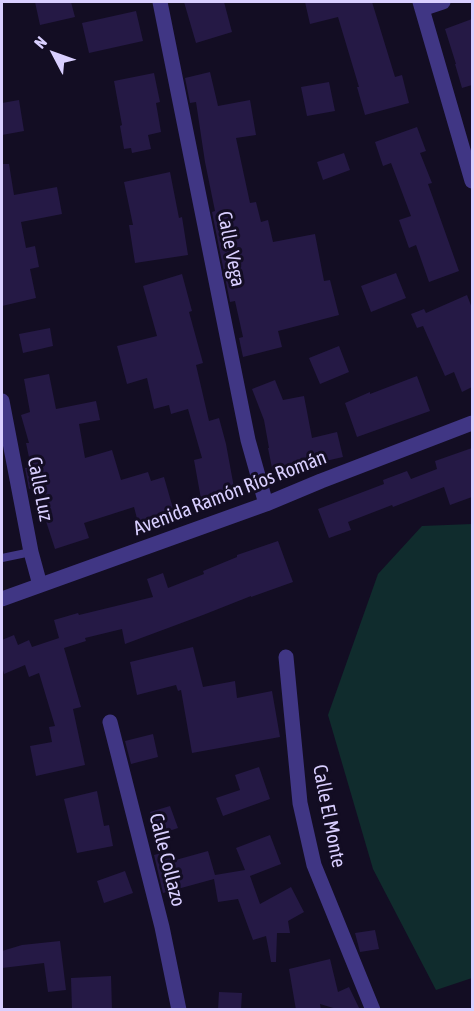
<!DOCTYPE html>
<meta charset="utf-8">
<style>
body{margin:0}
#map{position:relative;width:474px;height:1011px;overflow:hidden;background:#130d23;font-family:"Asap Condensed",sans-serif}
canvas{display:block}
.frame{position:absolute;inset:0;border:3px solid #d9cfff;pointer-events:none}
.north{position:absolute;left:24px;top:24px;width:60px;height:60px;-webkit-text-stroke:4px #130d23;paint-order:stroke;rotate:311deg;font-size:16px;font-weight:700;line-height:24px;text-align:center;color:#d9cfff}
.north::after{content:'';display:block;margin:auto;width:21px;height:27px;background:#d9cfff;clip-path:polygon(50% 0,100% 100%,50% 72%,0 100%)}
</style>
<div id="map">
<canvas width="474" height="1011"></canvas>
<div class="frame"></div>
<div class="north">N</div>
</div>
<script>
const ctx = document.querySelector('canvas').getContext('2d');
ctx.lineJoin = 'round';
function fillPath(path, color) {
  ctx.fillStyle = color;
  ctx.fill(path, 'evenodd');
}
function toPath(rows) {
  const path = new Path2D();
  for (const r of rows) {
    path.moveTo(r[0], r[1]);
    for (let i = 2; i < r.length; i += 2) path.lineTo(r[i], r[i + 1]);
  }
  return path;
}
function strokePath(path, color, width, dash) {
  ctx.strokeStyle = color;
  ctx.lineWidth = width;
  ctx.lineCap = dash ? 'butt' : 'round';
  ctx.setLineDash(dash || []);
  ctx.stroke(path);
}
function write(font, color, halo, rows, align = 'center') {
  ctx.font = font + ' "Asap Condensed",sans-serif';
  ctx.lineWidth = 6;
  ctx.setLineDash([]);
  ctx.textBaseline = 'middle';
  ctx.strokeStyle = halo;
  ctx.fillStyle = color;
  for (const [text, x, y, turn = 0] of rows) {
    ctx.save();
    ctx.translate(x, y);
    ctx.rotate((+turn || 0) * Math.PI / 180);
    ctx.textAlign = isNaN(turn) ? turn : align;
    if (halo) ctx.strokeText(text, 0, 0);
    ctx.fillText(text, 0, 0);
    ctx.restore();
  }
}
fillPath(toPath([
 [472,524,472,978,436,990,373,869,328,715,378,574,422,526]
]), '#102c2d');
fillPath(toPath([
 [35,2,71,2,75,17,40,25],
 [184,2,224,2,232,32,196,43],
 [305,2,372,2,395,77,402,75,409,103,365,115,357,87,359,87,338,17,310,24],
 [136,11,143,41,89,53,82,23],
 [472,19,472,85,462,88,455,64,456,64,445,29],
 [210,72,218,106,250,100,256,135,236,138,250,203,256,202,261,222,268,220,273,242,315,234,324,281,330,280,339,315,278,331,282,347,243,357,239,338,243,337,235,301,230,302,212,212,215,211,205,162,196,102,190,103,185,78],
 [154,73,160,102,156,103,161,132,148,135,151,149,132,153,131,148,124,149,120,126,122,125,114,81],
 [329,82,335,111,307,116,301,87],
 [19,100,24,131,2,135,2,103],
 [417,127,426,151,420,153,432,183,428,184,459,271,429,282,416,245,409,248,399,220,411,216,391,163,383,166,375,142],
 [344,153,350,170,323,180,317,162],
 [2,164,9,164,14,195,57,187,62,214,21,222,26,248,35,246,39,267,30,269,36,298,2,306],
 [170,172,179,218,182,217,188,255,135,263,129,225,133,225,124,182],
 [396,273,406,298,371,312,361,286],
 [182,274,192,311,189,312,203,363,196,365,209,421,219,418,226,444,235,493,201,499,194,460,202,458,188,409,171,414,169,405,154,409,147,378,127,384,117,346,157,336,143,286],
 [467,295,472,308,472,387,462,392,454,372,445,376,423,326,417,328,411,314,424,309,426,313],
 [50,328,53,346,23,353,19,334],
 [339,346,349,372,320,384,309,358],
 [49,374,56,409,96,401,100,420,79,424,85,458,112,450,121,480,148,472,151,481,164,477,176,519,140,530,134,507,84,523,89,538,55,549,35,487,29,489,25,468,31,467,26,443,29,443,21,415,30,412,24,379],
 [417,376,430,411,357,437,345,403,370,392,370,394],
 [275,380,283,400,304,396,312,438,337,432,343,457,273,473,268,448,269,448,264,420,252,389],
 [472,448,472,497,450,505,444,487,393,507,392,505,348,522,351,530,329,538,318,509,384,484,383,480,407,471,411,479,437,469,435,461],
 [278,541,293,582,251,597,251,596,203,615,125,644,122,629,85,638,86,641,64,648,81,707,73,709,85,765,36,776,30,746,52,742,49,727,55,726,39,673,29,677,25,665,4,674,2,667,2,640,14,635,18,645,29,640,32,647,59,638,54,620,78,613,79,615,153,597,147,579,163,573,168,588,204,574,203,571,237,557,237,555],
 [193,647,203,687,235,681,237,698,272,691,280,737,192,753,181,690,178,691,176,685,137,695,130,662],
 [153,734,158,757,131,764,125,741],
 [259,767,270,799,223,816,216,798,240,790,235,775],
 [97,791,104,826,109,825,113,846,77,853,64,799],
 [170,806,178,828,157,835,150,812],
 [270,835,281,864,250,876,260,904,291,887,304,912,288,921,290,933,277,933,276,962,271,962,266,936,253,940,238,899,218,902,214,879,163,893,154,855,169,851,172,861,208,851,215,875,245,870,236,848],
 [125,871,133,893,104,903,97,881],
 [375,930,379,949,360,952,355,933],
 [60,941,66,990,48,992,44,963,2,968,2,951,22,945],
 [330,959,338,992,349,987,360,1010,340,1010,320,1004,321,1010,296,1010,289,969],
 [111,976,112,1010,72,1010,71,978],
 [219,992,242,993,241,1010,218,1010]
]), '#251945');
strokePath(toPath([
 [2,558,31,552]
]), '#403684', 8);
strokePath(toPath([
 [160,2,248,440,266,504],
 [420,2,472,181],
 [422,9,443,2],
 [2,401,31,552,40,585],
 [2,599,266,504,321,481,472,423],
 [286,657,300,803,314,865,373,1010],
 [110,722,162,927,179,1010]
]), '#403684', 15);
write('20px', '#d9cfff', '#130d23', [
 ["Calle Vega",231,249,79],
 ["Calle Luz",40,489,79],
 ["Avenida Ramón Ríos Román",230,493,-21],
 ["Calle El Monte",329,816,79],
 ["Calle Collazo",167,860,76]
]);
</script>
